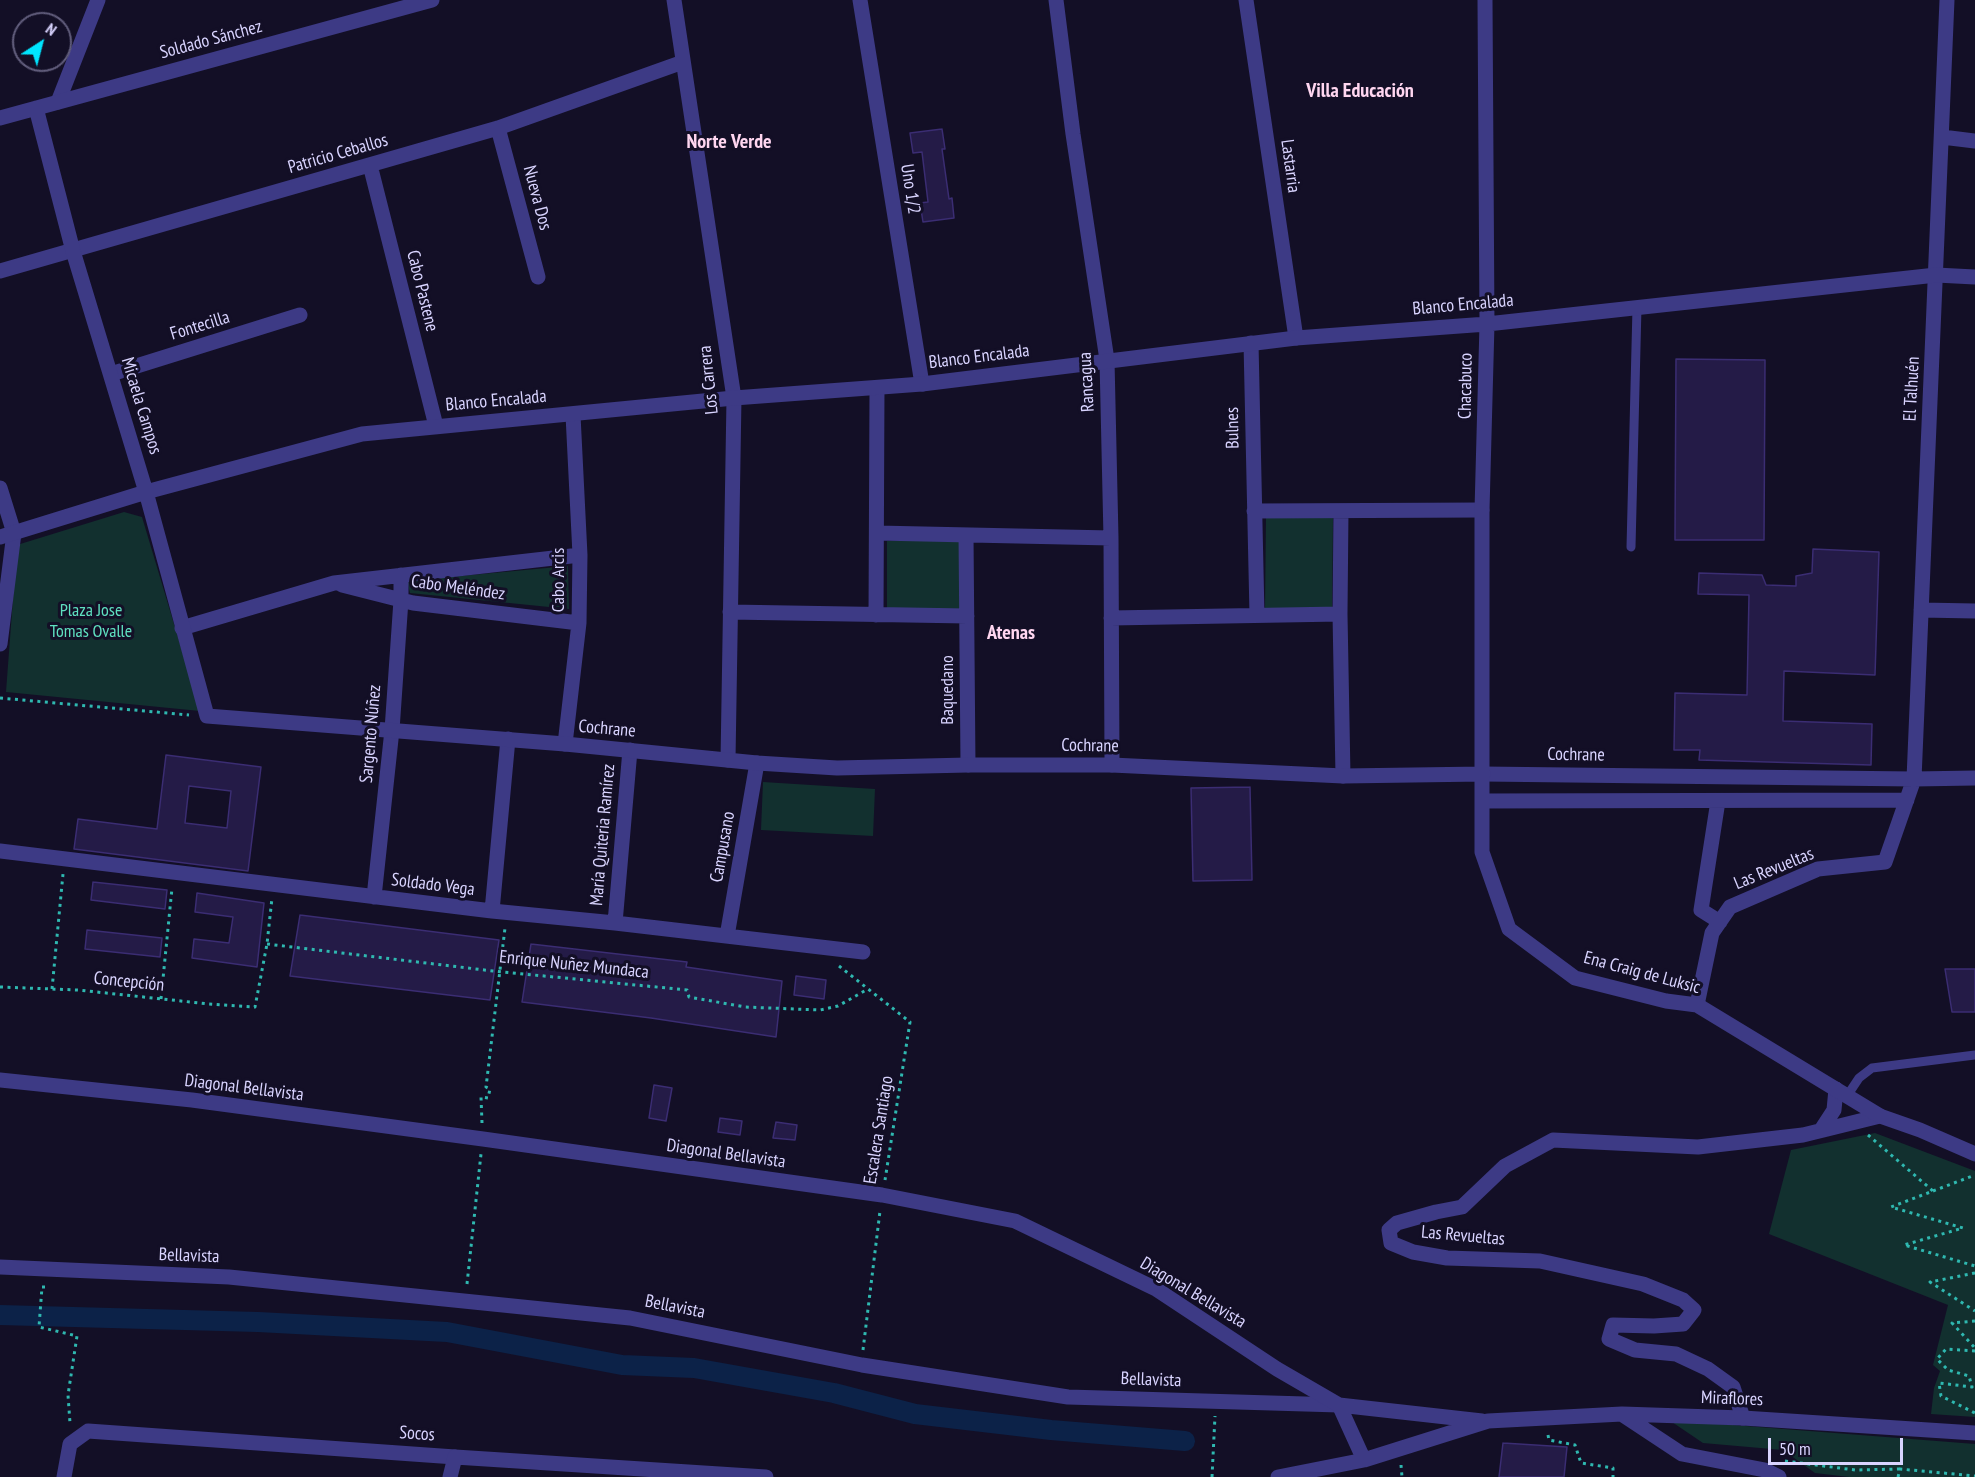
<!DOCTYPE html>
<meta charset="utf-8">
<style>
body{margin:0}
#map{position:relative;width:1975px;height:1477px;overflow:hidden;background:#130f26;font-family:"PT Sans Narrow",sans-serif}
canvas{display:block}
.north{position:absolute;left:12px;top:12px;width:60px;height:60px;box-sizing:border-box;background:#130f26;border:2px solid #625e7d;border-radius:50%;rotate:36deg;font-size:16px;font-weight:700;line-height:24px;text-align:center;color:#d9d4ff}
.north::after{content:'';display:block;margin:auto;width:21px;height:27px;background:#00e5ff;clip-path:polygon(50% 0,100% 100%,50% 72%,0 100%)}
.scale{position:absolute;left:1768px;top:1438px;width:135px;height:27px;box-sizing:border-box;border:3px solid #d9d4ff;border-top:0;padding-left:8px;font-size:18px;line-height:21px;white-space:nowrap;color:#d9d4ff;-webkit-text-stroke:4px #130f26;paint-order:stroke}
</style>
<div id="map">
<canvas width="1975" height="1477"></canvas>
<div class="north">N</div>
<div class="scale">50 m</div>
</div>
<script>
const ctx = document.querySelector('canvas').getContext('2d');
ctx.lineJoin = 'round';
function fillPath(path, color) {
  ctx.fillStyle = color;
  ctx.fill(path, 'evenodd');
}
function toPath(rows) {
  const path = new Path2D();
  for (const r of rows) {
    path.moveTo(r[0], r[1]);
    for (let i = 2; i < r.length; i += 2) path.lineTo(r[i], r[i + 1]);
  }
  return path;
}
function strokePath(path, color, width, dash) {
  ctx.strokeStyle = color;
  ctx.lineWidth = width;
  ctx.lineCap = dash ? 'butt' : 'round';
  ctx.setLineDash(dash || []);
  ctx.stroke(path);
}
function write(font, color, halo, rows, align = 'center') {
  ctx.font = font + ' "PT Sans Narrow",sans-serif';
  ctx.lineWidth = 6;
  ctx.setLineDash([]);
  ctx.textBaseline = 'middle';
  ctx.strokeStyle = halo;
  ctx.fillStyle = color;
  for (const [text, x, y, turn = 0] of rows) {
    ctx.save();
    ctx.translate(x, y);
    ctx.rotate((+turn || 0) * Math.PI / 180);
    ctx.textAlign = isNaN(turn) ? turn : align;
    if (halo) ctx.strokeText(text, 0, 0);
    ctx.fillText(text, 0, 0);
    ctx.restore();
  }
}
fillPath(toPath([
 [124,512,142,517,200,711,6,692,17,545],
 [1266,517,1333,518,1332,610,1265,609],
 [887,541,960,541,960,611,887,610],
 [568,566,569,609,410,593,407,581],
 [763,782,875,789,873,836,761,830],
 [1875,1133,1975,1171,1975,1417,1931,1414,1934,1388,1940,1371,1933,1365,1948,1305,1769,1234,1791,1150],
 [1669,1420,1975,1444,1975,1477,1849,1477,1815,1473,1783,1450,1703,1443]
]), '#12302f');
strokePath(toPath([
 [0,1315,258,1322,447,1332,622,1365,694,1368,834,1393,915,1414,1051,1430,1185,1441]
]), '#0c2248', 20);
const building = toPath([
 [942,129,945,149,942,149,949,199,952,198,954,218,923,222,920,203,928,202,922,152,913,153,910,133,942,129],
 [1676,359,1765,360,1764,540,1675,540,1676,359],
 [1813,549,1879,552,1875,675,1784,671,1783,721,1872,724,1871,765,1699,760,1700,750,1674,750,1675,693,1747,695,1749,595,1698,594,1699,573,1762,575,1766,585,1796,586,1796,576,1812,573,1813,549],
 [166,755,261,767,248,871,74,849,78,819,157,829,166,755],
 [189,786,231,791,227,828,185,823,189,786],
 [1250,787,1252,880,1193,881,1191,788,1250,787],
 [93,882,167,890,165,909,91,900,93,882],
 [197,893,264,903,257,967,192,958,194,939,229,943,233,917,195,912,197,893],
 [300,915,499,940,490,1000,290,976,300,915],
 [87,930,162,938,160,957,85,949,87,930],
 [531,944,687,962,686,967,782,981,776,1037,651,1018,522,1002,531,944],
 [1945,969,1975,969,1975,1012,1952,1012,1945,969],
 [796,976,826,980,824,999,794,995,796,976],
 [654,1085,672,1088,666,1121,649,1118,654,1085],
 [720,1118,742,1121,740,1135,718,1132,720,1118],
 [776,1122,797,1125,795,1140,773,1138,776,1122],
 [1503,1443,1567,1447,1564,1477,1499,1477,1503,1443]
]);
fillPath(building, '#241b47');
strokePath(building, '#3b2d73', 1.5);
strokePath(toPath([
 [0,698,189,715],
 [267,944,493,971,687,990,689,997,745,1007,820,1010,838,1006,868,989],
 [839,966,910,1022,885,1180],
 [0,987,78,990,209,1004,255,1007,267,944,272,898],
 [52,989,63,874],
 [161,999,172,888],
 [482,1123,481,1097,488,1098,490,1089,486,1087,505,928],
 [1868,1135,1933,1191,1891,1207,1963,1228,1904,1245,1975,1266],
 [1933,1191,1975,1175],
 [1975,1273,1930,1282,1975,1311],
 [467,1284,481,1154],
 [45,1287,42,1287,39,1327,77,1336,68,1395,70,1423],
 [1975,1321,1952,1323,1975,1348],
 [863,1350,880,1211],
 [1975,1351,1946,1349,1937,1359,1948,1370,1969,1376,1972,1387,1939,1383,1941,1396,1975,1413],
 [1548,1435,1549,1440,1575,1445,1581,1463,1613,1468,1613,1477],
 [1785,1461,1855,1470,1900,1469],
 [1401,1465,1402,1477],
 [1212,1477,1215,1416],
 [1898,1477,1900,1469,1975,1476]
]), '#2fb8b0', 3, [3, 4.5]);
strokePath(toPath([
 [1631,547,1637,307],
 [1847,1096,1859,1078,1872,1068,1975,1055]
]), '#3d3a85', 9);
strokePath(toPath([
 [674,0,734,398,728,760],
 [860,0,922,384],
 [1056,0,1073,134,1107,360,1111,538,1112,765],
 [1246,0,1296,338],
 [58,102,98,0],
 [498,128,538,277],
 [1942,137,1975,141],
 [370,165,436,426],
 [0,271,498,128,683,62],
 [1251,343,1257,615],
 [111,374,300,315],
 [0,488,14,533,0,644],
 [1254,511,1482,510],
 [1341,511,1340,614,1343,776],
 [877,533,1111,538],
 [966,535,968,765],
 [342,585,413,603,579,623],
 [1921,610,1975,611],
 [730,612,967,616],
 [876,615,877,388],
 [1111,618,1340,614],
 [182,628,334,583,580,555],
 [565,744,579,623,580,555,573,415],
 [1483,774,1914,779,1975,778],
 [1483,801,1907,800],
 [1718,801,1701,910,1720,922],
 [0,851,492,911,615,923,863,952],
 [374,897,392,730,401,600,401,575],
 [492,911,508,739],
 [615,923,630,750],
 [727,936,757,763],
 [1697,1005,1712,933,1730,907,1818,869,1885,862,1914,779,1947,0],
 [1821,1130,1834,1110,1836,1089],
 [0,1267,229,1277,630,1318,862,1365,1068,1397,1339,1405],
 [1743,1418,1733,1387,1708,1369,1676,1354,1635,1350,1609,1339,1613,1325,1654,1326,1683,1324,1694,1310,1683,1300,1643,1284,1540,1261,1447,1258,1413,1252,1391,1243,1389,1230,1397,1223,1436,1212,1462,1207,1505,1166,1553,1140,1698,1147,1803,1135,1880,1116],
 [64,1477,70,1444,88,1431,455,1457]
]), '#3d3a85', 15);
strokePath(toPath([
 [1485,0,1487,324,1482,510,1482,852,1509,929,1575,978,1666,1001,1697,1005,1880,1116,1920,1130,1975,1154],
 [36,108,73,251,146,492,207,716,565,744,757,763,837,768,968,765,1112,765,1343,776,1483,774],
 [0,118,432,0],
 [0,537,146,492,362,434,734,398,922,384,1296,338,1487,324,1936,275,1975,277],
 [0,1080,192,1100,483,1139,882,1195,1015,1221,1156,1289,1277,1369,1339,1405,1364,1460],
 [1339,1405,1482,1421],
 [1623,1415,1682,1454,1765,1470,1779,1477],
 [450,1477,455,1457,766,1477],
 [1278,1477,1364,1460,1488,1421,1622,1414,1743,1418,1975,1433]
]), '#3d3a85', 15);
write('18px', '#d9d4ff', '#130f26', [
 ["Soldado Sánchez",211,40,-15],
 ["Patricio Ceballos",338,154,-16],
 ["Lastarria",1290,166,82],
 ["Uno 1/2",910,189,81],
 ["Nueva Dos",537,198,75],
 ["Cabo Pastene",422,291,76],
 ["Blanco Encalada",1463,305,-5],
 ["Fontecilla",200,326,-17],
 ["Blanco Encalada",979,357,-7],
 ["Los Carrera",709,380,-96],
 ["Rancagua",1087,382,-93],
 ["Chacabuco",1466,386,-89],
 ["El Talhuén",1912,389,-87],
 ["Blanco Encalada",496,401,-5],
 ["Micaela Campos",141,406,73],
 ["Bulnes",1233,428,-91],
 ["Cabo Arcis",559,580,-90],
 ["Cabo Meléndez",458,588,8],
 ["Baquedano",948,690,-90],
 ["Cochrane",607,729,5],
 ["Sargento Núñez",371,734,-85],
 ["Cochrane",1090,746,1],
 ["Cochrane",1576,755,1],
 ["María Quiteria Ramírez",603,835,-85],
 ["Campusano",723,847,-80],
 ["Las Revueltas",1774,869,-22],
 ["Soldado Vega",433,885,7],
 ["Enrique Nuñez Mundaca",574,965,6],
 ["Ena Craig de Luksic",1642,973,15],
 ["Concepción",129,982,6],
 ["Diagonal Bellavista",244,1088,7],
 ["Escalera Santiago",879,1130,-81],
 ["Diagonal Bellavista",726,1154,8],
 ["Las Revueltas",1463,1236,5],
 ["Bellavista",189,1256,2],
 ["Diagonal Bellavista",1193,1293,31],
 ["Bellavista",675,1307,11],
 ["Bellavista",1151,1380,2],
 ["Miraflores",1732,1399,2],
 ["Socos",417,1434,4]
]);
write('18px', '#5fe0c0', '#130f26', [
 ["Plaza Jose",91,611],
 ["Tomas Ovalle",91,632]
]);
write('bold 20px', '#ffd6f0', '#130f26', [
 ["Villa Educación",1360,91],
 ["Norte Verde",729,142],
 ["Atenas",1011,633]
]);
</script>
